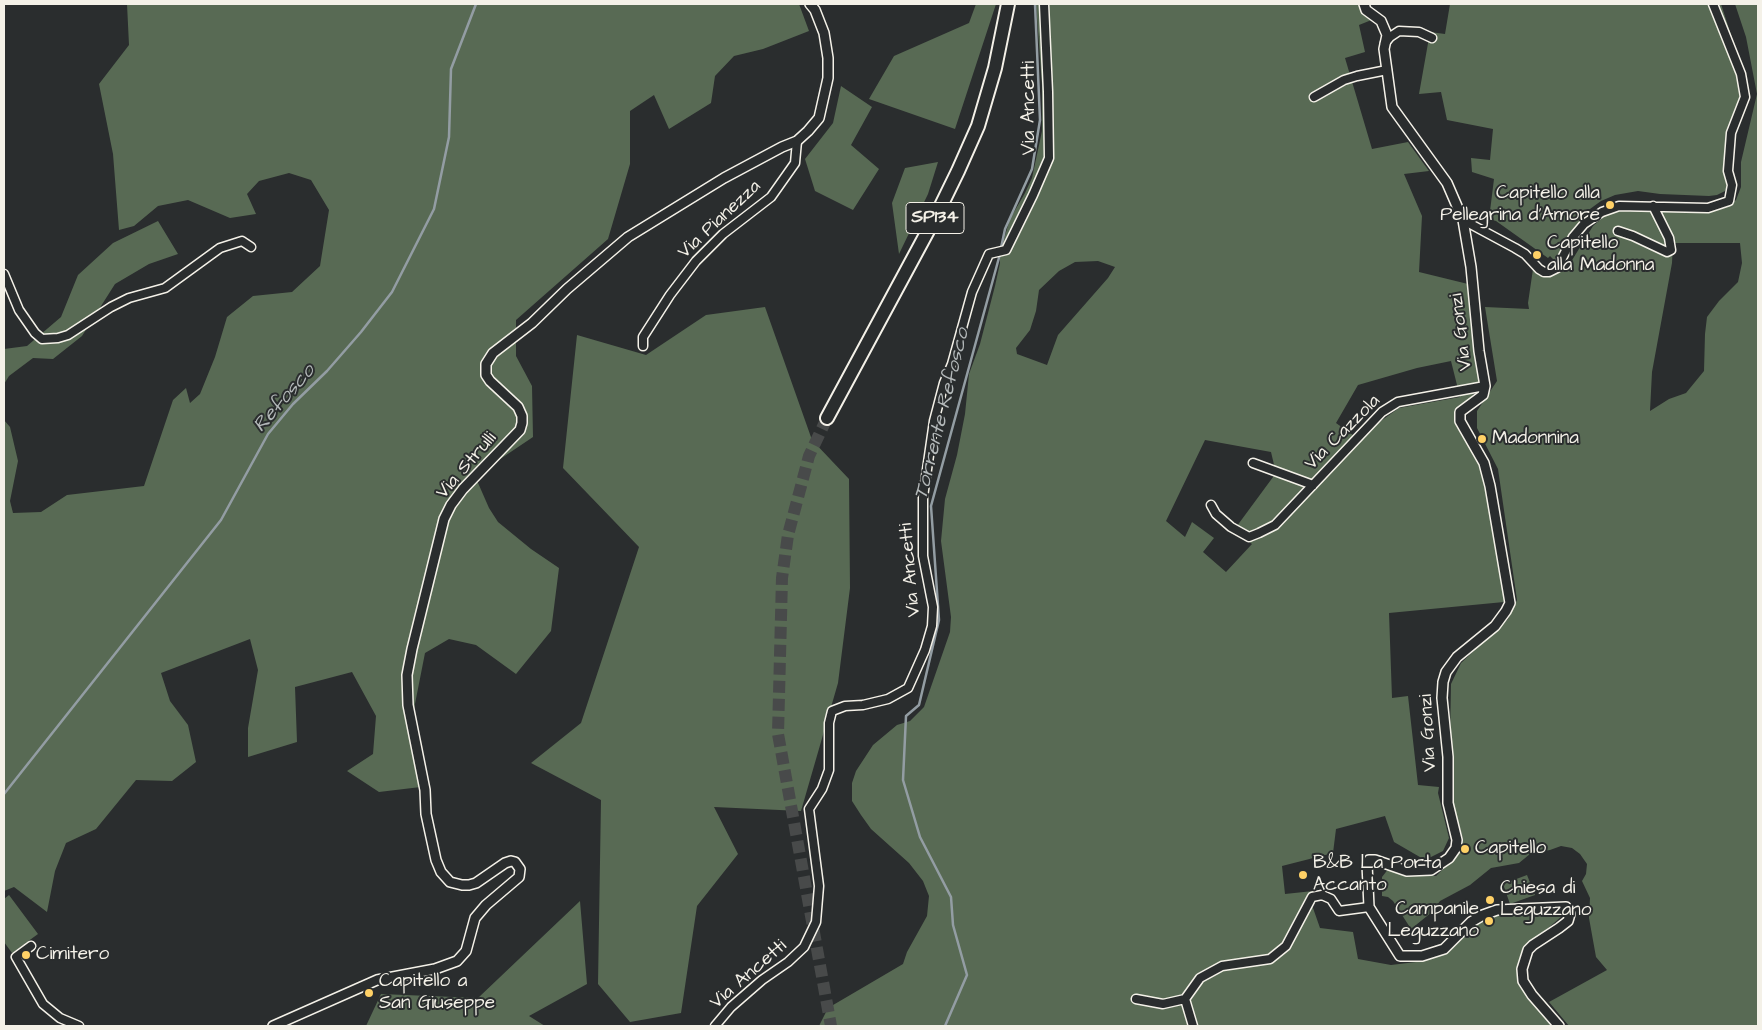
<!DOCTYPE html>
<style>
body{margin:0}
#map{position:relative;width:1762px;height:1030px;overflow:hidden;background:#2a2d2e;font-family:"Architects Daughter",sans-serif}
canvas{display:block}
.frame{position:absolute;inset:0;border:5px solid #f4f1e8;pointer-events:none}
</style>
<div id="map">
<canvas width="1762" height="1030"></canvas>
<div class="frame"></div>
</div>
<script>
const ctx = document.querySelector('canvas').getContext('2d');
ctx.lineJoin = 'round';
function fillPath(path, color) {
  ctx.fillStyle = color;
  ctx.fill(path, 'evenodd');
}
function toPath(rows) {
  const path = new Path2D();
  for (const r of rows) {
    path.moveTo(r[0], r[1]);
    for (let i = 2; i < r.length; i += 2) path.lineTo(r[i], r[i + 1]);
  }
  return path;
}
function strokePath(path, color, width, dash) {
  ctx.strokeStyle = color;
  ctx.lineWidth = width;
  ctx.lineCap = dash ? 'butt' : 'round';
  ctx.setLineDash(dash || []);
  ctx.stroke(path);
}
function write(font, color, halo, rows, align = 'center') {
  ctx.font = font + ' "Architects Daughter",sans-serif';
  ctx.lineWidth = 4;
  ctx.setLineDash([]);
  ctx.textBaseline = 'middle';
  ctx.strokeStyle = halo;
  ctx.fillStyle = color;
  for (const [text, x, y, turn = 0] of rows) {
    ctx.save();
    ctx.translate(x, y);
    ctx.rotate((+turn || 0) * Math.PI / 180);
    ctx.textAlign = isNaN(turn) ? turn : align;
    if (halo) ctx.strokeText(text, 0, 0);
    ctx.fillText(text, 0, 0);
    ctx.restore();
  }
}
fillPath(toPath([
 [127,4,799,4,809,31,763,49,734,56,715,76,711,103,669,129,654,95,630,111,630,164,608,239,516,320,516,356,532,386,533,437,475,476,489,508,498,522,531,549,559,568,551,631,516,674,476,645,449,639,425,653,414,709,429,786,379,792,347,771,373,754,376,716,352,672,295,687,297,742,248,757,248,728,258,670,250,639,161,673,170,701,188,725,196,762,172,781,136,780,96,829,66,843,55,871,47,912,14,887,4,891,4,420,10,427,18,461,10,501,13,513,41,512,67,495,144,486,173,400,186,388,190,403,200,394,215,357,227,317,253,296,292,292,320,266,329,210,311,180,289,173,259,181,247,194,256,214,230,218,188,200,158,206,134,226,119,230,113,154,99,84,129,45],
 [976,4,996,4,955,129,869,99,894,56,969,23],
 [1036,4,1361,4,1374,19,1359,25,1365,52,1345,58,1372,149,1408,142,1429,171,1404,174,1422,216,1419,272,1468,284,1482,383,1461,410,1463,432,1488,475,1506,600,1504,602,1389,613,1392,698,1408,696,1418,785,1439,787,1438,793,1449,838,1443,851,1425,860,1394,842,1385,816,1336,829,1333,853,1282,866,1285,894,1313,891,1313,908,1320,928,1353,932,1358,959,1391,965,1416,962,1421,957,1437,954,1477,921,1504,914,1556,909,1562,916,1530,944,1517,968,1533,998,1558,1026,819,1026,828,1008,903,964,907,952,927,916,929,896,923,881,909,863,871,829,861,815,852,801,852,783,856,771,873,745,897,725,910,721,924,707,950,632,951,617,941,541,945,499,957,455,965,414,969,374,980,344,995,286,1000,263,1000,252,1010,219,1025,193,1032,178,1042,131,1042,85],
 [1098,261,1115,267,1108,278,1058,335,1047,365,1017,354,1016,348,1030,330,1036,311,1039,290,1059,271,1075,262],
 [1451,361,1460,397,1399,408,1357,438,1336,423,1358,385,1417,368],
 [1205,440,1271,452,1276,473,1234,530,1252,544,1226,572,1203,552,1214,538,1192,522,1185,537,1166,521],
 [1450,4,1721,4,1733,41,1744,94,1727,160,1728,186,1725,191,1717,195,1709,196,1660,194,1638,191,1615,195,1601,201,1590,209,1582,218,1558,260,1555,261,1550,256,1548,258,1496,221,1489,219,1494,179,1472,172,1471,158,1490,160,1493,129,1447,120,1441,92,1419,94,1430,32,1445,34],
 [1735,4,1758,4,1758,1026,1569,1026,1549,1002,1607,970,1596,957,1589,918,1590,898,1582,881,1586,874,1587,864,1580,854,1572,848,1561,846,1550,850,1530,854,1519,863,1491,868,1470,885,1440,901,1432,912,1411,929,1393,901,1388,897,1382,896,1382,877,1389,868,1436,876,1448,864,1463,839,1449,789,1451,684,1461,663,1508,619,1517,600,1498,469,1477,428,1477,411,1497,381,1485,307,1529,309,1528,303,1533,269,1541,275,1548,276,1566,270,1593,226,1608,213,1619,208,1720,209,1730,205,1736,200,1741,187,1741,162,1757,94,1746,37],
 [1673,243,1740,243,1742,263,1738,282,1719,301,1707,317,1705,334,1704,371,1686,393,1669,399,1650,411,1652,372,1672,263],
 [841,86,872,107,851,145,879,169,853,210,815,191,805,159,833,123],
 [938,162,928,194,899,254,892,203,905,168],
 [158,221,178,254,149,264,115,284,82,336,53,359,33,358,9,376,4,384,4,349,27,346,61,317,78,275,113,243],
 [765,307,812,440,849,479,850,588,838,683,801,811,714,807,738,854,697,906,681,1013,630,1022,598,984,601,800,531,763,581,723,639,547,563,468,577,335,646,355,706,315],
 [1527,875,1535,895,1510,904,1503,884],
 [9,895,38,934,12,953,4,942,4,899],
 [580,901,587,984,529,1016,545,1026,366,1026,381,994,478,998]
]), '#586a54');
strokePath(toPath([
 [1001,248,1005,229,1032,169,1040,120,1035,4],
 [4,794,221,520,268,434,293,404,327,371,361,332,392,292,434,209,449,137,451,69,476,4],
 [945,1026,967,975,953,925,951,897,920,837,903,780,906,716,919,705,939,620,931,506,1000,254]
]), '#939da3', 2.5);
strokePath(toPath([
 [827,418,809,456,788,535,782,578,778,734,831,1026]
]), '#484a4a', 12, [12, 6]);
const minor = toPath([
 [1385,43,1390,37,1399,31,1419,32,1432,38],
 [1314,97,1344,80,1357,76,1387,70],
 [1463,220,1515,248,1525,254,1539,269,1544,272,1549,272,1557,268,1573,237,1584,224,1602,212,1619,206,1708,208,1729,201,1732,185,1728,171,1731,133,1745,97,1741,74,1713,4],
 [1618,231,1633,236,1667,252,1671,250,1669,238,1653,206],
 [4,274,19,310,35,333,42,339,58,338,68,335,111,307,129,298,165,288,220,248,242,241,251,247],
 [643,346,643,337,670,295,696,261,723,234,771,197,795,163,797,141],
 [1253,463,1313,485],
 [1211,505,1216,514,1231,527,1249,537,1259,533,1275,525,1382,412,1398,402,1485,386],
 [31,946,16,957,43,1004,60,1018,79,1026],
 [1136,999,1163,1004,1185,999],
 [715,1026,731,1007,762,980,788,962,804,947,816,922,819,886,809,809,822,789,829,770,829,723,832,711,845,706,863,705,888,699,908,688,925,650,932,626,933,607,923,556,923,497,934,421,944,383,952,364,972,292,989,254,1006,250,1033,195,1049,158,1048,92,1044,4],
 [1193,1026,1185,999,1200,978,1222,966,1270,959,1286,946,1312,897,1322,895,1331,899,1339,911,1369,907]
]);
const tertiary = toPath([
 [1364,4,1366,10,1381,21,1387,35,1384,49,1392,107,1447,183,1463,220,1471,267,1479,351,1485,386,1483,395,1460,412,1460,421,1484,463,1490,486,1510,603,1506,611,1495,626,1457,657,1446,672,1443,682,1442,698,1448,757,1448,803,1457,840,1456,848,1449,858,1431,870,1407,871,1375,860,1369,860,1367,864,1369,907,1400,956,1422,956,1444,949,1471,922,1483,915,1497,910,1566,907,1570,914,1568,921,1559,928,1533,945,1528,950,1522,969,1523,981,1532,995,1559,1026],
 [273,1026,377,980,435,969,457,961,466,951,475,918,486,905,519,877,520,869,515,862,511,861,505,863,476,883,469,885,462,885,450,882,441,872,436,860,426,814,425,790,408,705,407,675,412,649,444,519,451,505,463,489,520,430,522,423,522,416,518,407,490,381,486,375,486,364,493,353,532,323,567,289,628,237,724,178,782,147,797,141,808,131,819,118,828,78,828,58,824,33,815,10,810,4]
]);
const trunk = toPath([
 [827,418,937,214,958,171,978,126,995,68,1008,4]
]);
strokePath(minor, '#f4f1e8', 11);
strokePath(tertiary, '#f4f1e8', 12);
strokePath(trunk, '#f4f1e8', 16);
strokePath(minor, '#2a2d2e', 8);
strokePath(tertiary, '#2a2d2e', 9);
strokePath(trunk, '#2a2d2e', 12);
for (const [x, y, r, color] of [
 [1610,205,5,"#ffd166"],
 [1537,255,5,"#ffd166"],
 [1482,439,5,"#ffd166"],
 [1465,849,5,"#ffd166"],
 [1303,875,5,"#ffd166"],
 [1490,900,5,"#ffd166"],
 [1489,921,5,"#ffd166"],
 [26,955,5,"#ffd166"],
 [369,993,5,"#ffd166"]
]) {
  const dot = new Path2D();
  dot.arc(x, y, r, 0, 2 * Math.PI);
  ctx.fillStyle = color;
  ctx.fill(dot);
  strokePath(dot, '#2a2d2e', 2);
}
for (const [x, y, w] of [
 [935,218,58]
]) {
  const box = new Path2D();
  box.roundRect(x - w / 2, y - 15.5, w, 31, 4);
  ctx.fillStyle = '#2a2d2e';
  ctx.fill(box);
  strokePath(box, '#f4f1e8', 1);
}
write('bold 18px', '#f4f1e8', null, [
 ["SP134",935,218]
]);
write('19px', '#f4f1e8', '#2a2d2e', [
 ["Via Ancetti",1030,108,-90],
 ["Via Pianezza",720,220,-43],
 ["Via Gonzi",1462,332,-97],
 ["Via Cazzola",1343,433,-45],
 ["Via Strulli",467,466,-49],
 ["Via Ancetti",911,570,-95],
 ["Via Gonzi",1429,733,-93],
 ["Via Ancetti",749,975,-41]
]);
write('19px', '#f4f1e8', '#2a2d2e', [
 ["Capitello alla",1600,194,"right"],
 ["Pellegrina d'Amore",1600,216,"right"],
 ["Capitello",1547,244],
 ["alla Madonna",1547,266],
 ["Madonnina",1492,439],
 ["Capitello",1475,849],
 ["B&B La Porta",1313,864],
 ["Accanto",1313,886],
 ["Chiesa di",1500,889],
 ["Leguzzano",1500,911],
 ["Campanile",1479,910,"right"],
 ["Leguzzano",1479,932,"right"],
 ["Cimitero",36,955],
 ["Capitello a",379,982],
 ["San Giuseppe",379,1004]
], 'left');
write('italic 20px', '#b4b9ba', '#2a2d2e', [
 ["Refosco",285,399,-49],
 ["Torrente Refosco",943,414,-76]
]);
</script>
